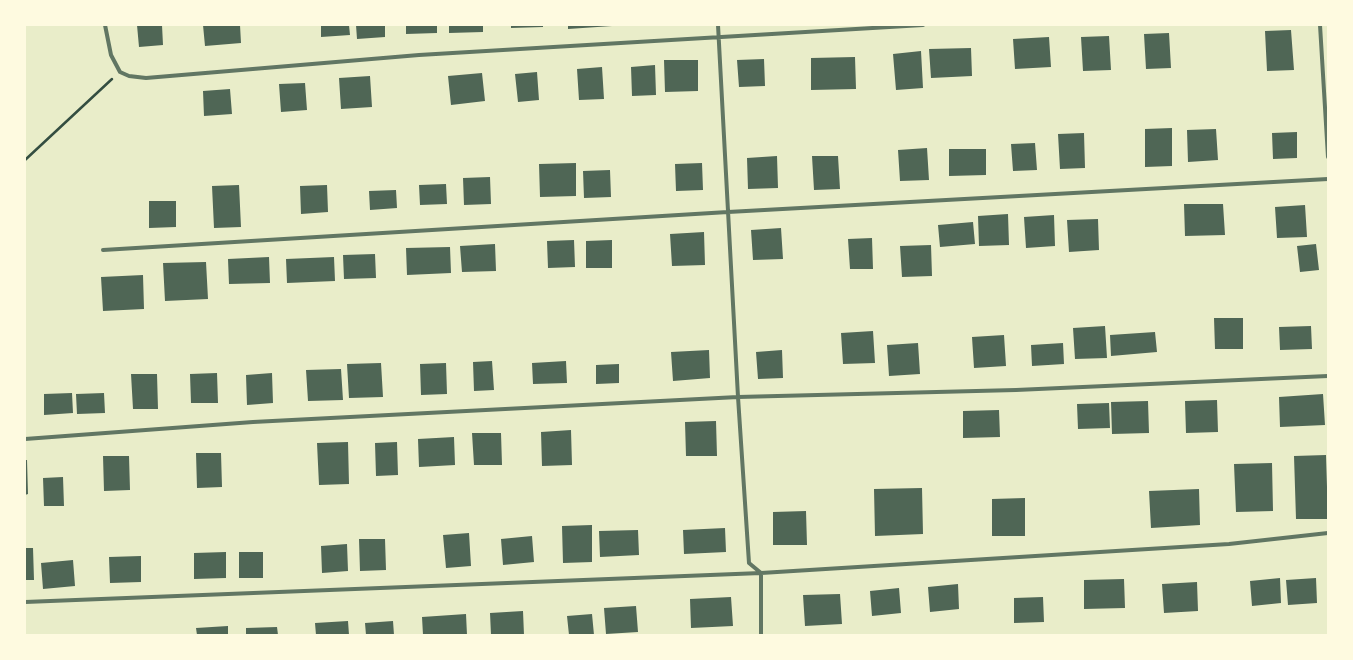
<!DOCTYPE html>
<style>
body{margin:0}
#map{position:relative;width:1353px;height:660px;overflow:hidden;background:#e9edc9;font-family:"Fira Sans Condensed",sans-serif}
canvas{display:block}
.frame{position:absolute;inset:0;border:26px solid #fefae0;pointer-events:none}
</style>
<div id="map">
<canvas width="1353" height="660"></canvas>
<div class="frame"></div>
</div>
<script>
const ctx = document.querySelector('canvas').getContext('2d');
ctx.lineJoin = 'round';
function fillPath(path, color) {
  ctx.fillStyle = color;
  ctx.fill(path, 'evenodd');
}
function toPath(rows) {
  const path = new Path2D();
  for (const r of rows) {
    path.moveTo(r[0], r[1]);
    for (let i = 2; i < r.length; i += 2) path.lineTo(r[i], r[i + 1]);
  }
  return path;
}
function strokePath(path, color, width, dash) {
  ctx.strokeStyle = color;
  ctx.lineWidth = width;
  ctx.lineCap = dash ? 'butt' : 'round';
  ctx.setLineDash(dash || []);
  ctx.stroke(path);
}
fillPath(toPath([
 [137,25,162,25,163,45,139,47],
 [203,25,240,25,241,43,205,46],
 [321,25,349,25,350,35,321,37],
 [356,25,385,25,385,37,357,39],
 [406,25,437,25,437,33,406,34],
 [449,25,483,25,483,32,449,33],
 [511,25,543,25,543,27,511,28],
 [568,25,612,25,612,26,568,29],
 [1291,30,1294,70,1267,71,1265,31],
 [1169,33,1171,68,1146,69,1144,34],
 [1109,36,1111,70,1083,71,1081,37],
 [1049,37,1051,67,1015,69,1013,39],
 [971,48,972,76,931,78,929,49],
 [921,51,923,88,896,90,893,54],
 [855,57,856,89,811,90,811,58],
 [764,59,765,86,739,87,737,60],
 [664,60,698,60,698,91,665,92],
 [655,65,656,95,632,96,631,67],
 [602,67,604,99,579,100,577,69],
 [537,72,539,100,518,102,515,74],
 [482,73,485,101,451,105,448,76],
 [370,76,372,107,341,109,339,78],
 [305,83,307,110,281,112,279,84],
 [230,89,232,114,204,116,203,91],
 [1172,128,1172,166,1145,167,1145,129],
 [1216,129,1218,160,1188,162,1187,130],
 [1297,132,1297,158,1273,159,1272,133],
 [1084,133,1085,168,1060,169,1058,134],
 [1035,143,1037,170,1013,171,1011,144],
 [927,148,929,180,900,181,898,150],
 [949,149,986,149,986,175,949,176],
 [777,156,778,188,748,189,747,158],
 [812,156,838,156,840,189,814,190],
 [576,163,576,196,540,197,539,164],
 [702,163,703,190,676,191,675,164],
 [610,170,611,197,584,198,583,171],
 [490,177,491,204,464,205,463,178],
 [446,184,447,204,420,205,419,185],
 [239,185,241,227,214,228,212,186],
 [327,185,328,212,301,214,300,186],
 [396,190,397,208,370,210,369,191],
 [149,201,176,201,176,227,149,228],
 [1184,204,1223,204,1225,235,1185,236],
 [1305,205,1307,237,1277,238,1275,207],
 [1008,214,1009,245,979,246,978,216],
 [1054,215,1055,246,1026,248,1024,217],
 [1098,219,1099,250,1069,252,1067,220],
 [973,222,975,244,940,247,938,225],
 [781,228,783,259,753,260,751,230],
 [704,232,705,265,672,266,670,234],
 [872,238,873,269,850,269,848,239],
 [574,240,575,267,548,268,547,241],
 [612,240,612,268,586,268,586,241],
 [495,244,496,271,462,272,460,246],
 [1316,244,1319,270,1300,272,1297,246],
 [931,245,932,276,902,277,900,246],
 [450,247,451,273,407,275,406,248],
 [375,254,376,278,344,279,343,255],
 [269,257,270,283,229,284,228,259],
 [334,257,335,281,287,283,286,259],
 [206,262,208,299,165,301,163,263],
 [143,275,144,309,103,311,101,277],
 [1214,318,1243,318,1243,349,1215,349],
 [1105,326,1107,358,1075,359,1073,328],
 [1311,326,1312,349,1280,350,1279,327],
 [873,331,875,363,843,364,841,333],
 [1155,332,1157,352,1111,356,1110,335],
 [1004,335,1006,366,974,368,972,337],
 [918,343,920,374,889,376,887,345],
 [1063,343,1064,364,1032,366,1031,345],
 [709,350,710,378,673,381,671,352],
 [782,350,783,378,758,379,756,352],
 [492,361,494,390,474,391,473,362],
 [566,361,567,383,533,384,532,363],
 [381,363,383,397,349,398,347,364],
 [446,363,447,394,421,395,420,364],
 [619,364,619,383,596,384,596,365],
 [341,369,343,400,308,401,306,370],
 [217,373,218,403,191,403,190,374],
 [272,373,273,403,247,405,246,375],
 [131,374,157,374,158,409,133,409],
 [72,393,73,413,44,415,44,394],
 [104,393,105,413,77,414,76,394],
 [1323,394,1325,425,1280,427,1279,397],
 [1217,400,1218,432,1186,433,1185,401],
 [1148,401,1149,433,1112,434,1111,402],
 [1109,403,1110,428,1078,429,1077,404],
 [999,410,1000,437,963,438,963,411],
 [716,421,717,456,686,456,685,422],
 [571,430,572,465,542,466,541,432],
 [472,433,501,433,502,465,474,465],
 [454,437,455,465,419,467,418,439],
 [348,442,349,484,319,485,317,443],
 [397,442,398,475,376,476,375,443],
 [196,453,221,453,222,487,197,488],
 [1326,455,1328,519,1296,519,1294,456],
 [103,456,129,456,130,490,104,491],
 [25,460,27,460,28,494,25,495],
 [1272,463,1273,511,1236,512,1234,464],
 [63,477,64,506,44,506,43,478],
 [922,488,923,534,875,536,874,489],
 [1199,489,1200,525,1151,528,1149,491],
 [1025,498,1025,536,992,536,992,499],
 [806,511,807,545,773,545,773,512],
 [592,525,592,562,563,563,562,526],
 [725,528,726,552,684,554,683,530],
 [638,530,639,555,600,557,599,531],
 [469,533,471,566,446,568,443,535],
 [532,536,534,562,503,565,501,539],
 [359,539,385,539,386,570,360,571],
 [347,544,348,571,322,573,321,546],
 [25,548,33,548,34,580,25,580],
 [226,552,226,578,194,579,194,553],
 [239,552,263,552,263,578,239,578],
 [141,556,141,582,110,583,109,557],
 [73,560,75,586,43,589,41,563],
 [1280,578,1281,603,1252,606,1250,581],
 [1316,578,1317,603,1288,605,1286,580],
 [1124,579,1125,608,1084,609,1084,580],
 [1197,582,1198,611,1164,613,1162,584],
 [958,584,959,609,930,612,928,587],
 [899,588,901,613,872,616,870,591],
 [840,594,842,624,805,626,803,595],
 [731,597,733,626,691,628,690,599],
 [1043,597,1044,622,1014,623,1014,598],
 [636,606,638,632,606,634,604,608],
 [523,611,524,635,491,635,490,613],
 [466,614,467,635,423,635,422,617],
 [592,614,594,635,569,635,567,616],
 [348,621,349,635,316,635,315,623],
 [393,621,394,635,366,635,365,623],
 [228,626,228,635,197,635,196,628],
 [277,627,278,635,246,635,246,628]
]), '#4f6655');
strokePath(toPath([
 [25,160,112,79]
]), '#344e41', 2.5);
strokePath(toPath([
 [105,25,111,55,120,72,129,76,146,78,419,55,923,25],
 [718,25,738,397,749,563,761,573,761,635],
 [1320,25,1328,157],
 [103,250,728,212,1328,179],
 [25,439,253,422,738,397,1016,390,1328,376],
 [25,602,761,573,1229,544,1328,533]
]), '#617663', 4);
</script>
